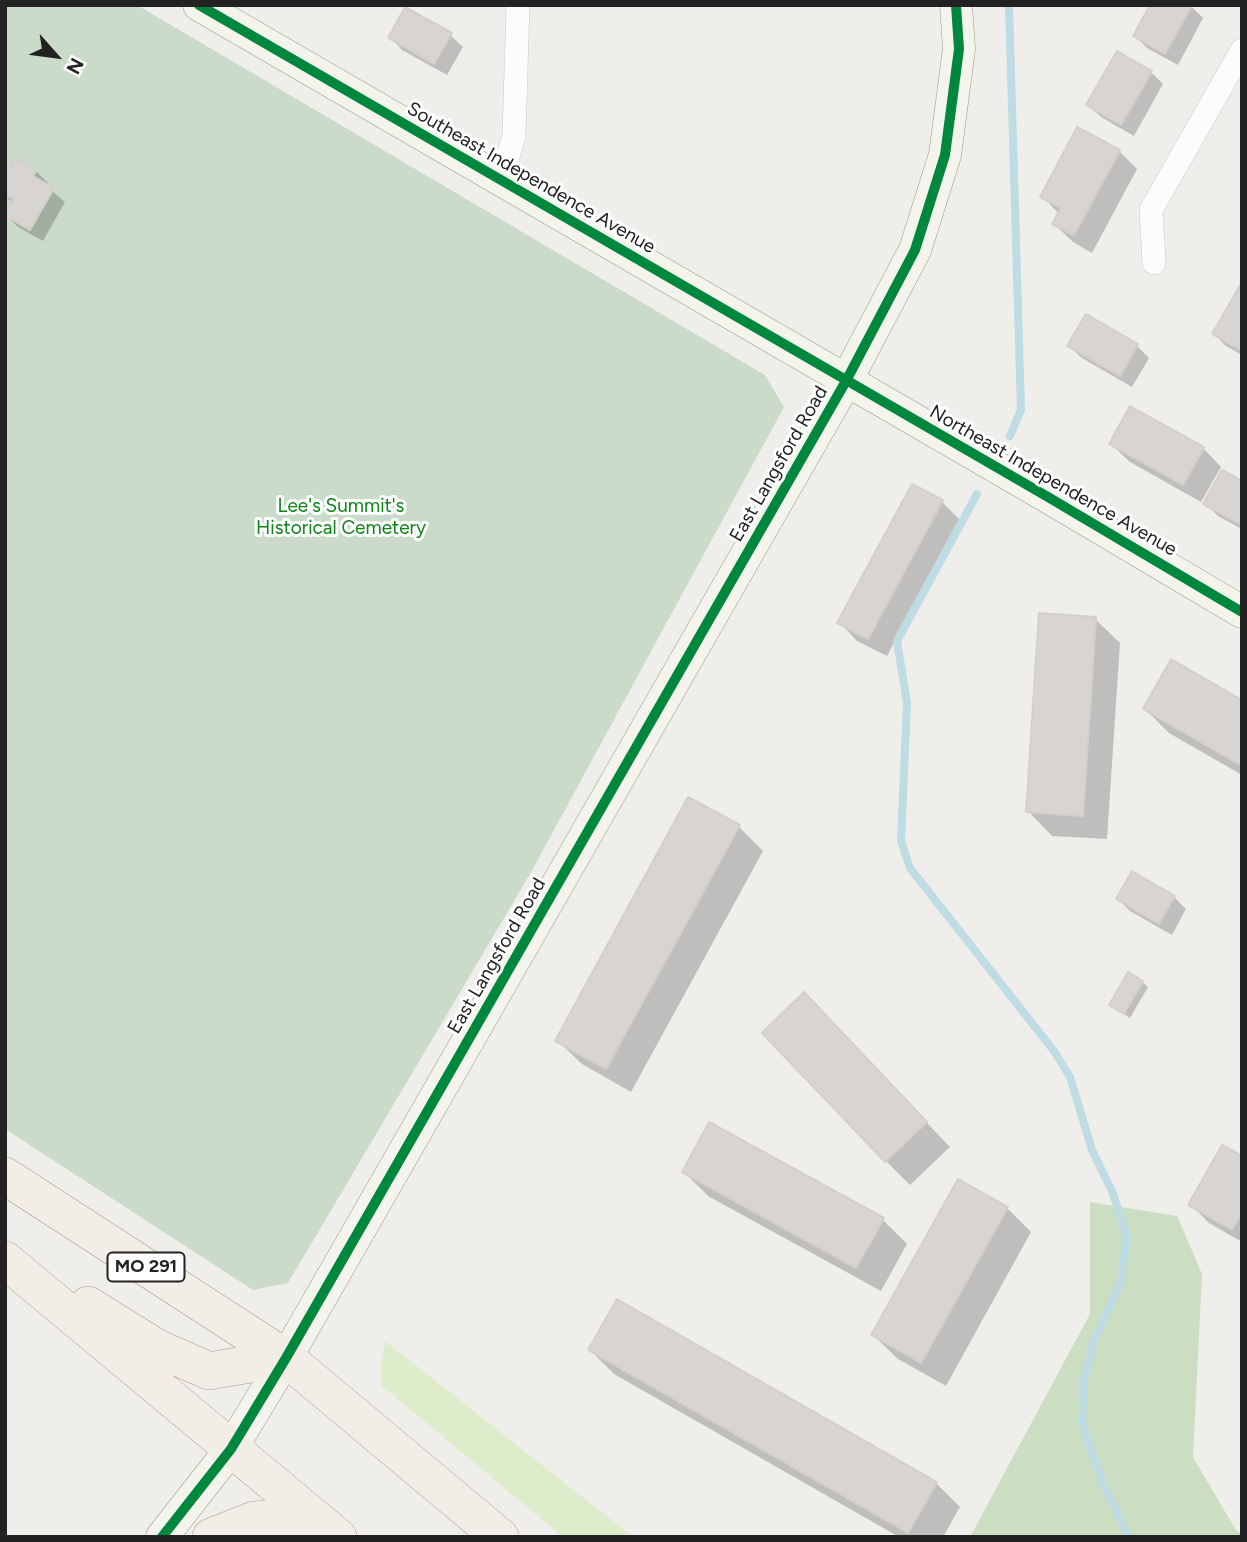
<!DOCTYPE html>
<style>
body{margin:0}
#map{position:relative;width:1247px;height:1542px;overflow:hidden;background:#f0eeeb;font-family:Figtree,sans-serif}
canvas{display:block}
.frame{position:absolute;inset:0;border:7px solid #222;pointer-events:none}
.north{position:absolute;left:21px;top:21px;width:70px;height:70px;-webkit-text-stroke:5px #fff;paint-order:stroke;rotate:118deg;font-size:19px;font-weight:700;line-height:28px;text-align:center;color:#222}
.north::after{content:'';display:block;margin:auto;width:24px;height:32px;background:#222;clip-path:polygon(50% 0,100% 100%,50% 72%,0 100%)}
</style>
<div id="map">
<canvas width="1247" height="1542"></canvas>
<div class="frame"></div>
<div class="north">N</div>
</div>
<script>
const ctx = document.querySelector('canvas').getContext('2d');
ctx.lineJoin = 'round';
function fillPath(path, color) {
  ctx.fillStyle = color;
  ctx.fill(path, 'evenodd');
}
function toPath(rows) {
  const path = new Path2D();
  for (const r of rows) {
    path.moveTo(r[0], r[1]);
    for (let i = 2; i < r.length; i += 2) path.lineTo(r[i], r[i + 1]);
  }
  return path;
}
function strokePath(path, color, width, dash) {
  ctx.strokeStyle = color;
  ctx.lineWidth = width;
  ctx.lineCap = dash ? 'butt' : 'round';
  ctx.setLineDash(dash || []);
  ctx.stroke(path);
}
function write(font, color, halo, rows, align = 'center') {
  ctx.font = font + ' Figtree,sans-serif';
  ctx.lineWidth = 6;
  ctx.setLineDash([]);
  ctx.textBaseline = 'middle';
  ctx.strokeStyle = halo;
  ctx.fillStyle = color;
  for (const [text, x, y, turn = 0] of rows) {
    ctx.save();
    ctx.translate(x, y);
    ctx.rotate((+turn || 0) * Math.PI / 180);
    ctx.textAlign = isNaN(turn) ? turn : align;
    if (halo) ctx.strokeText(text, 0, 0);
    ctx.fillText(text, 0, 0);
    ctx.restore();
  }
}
fillPath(toPath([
 [385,1341,633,1537,563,1537,382,1386,381,1365]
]), '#ddeccb');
fillPath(toPath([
 [1090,1202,1177,1216,1202,1274,1193,1457,1237,1532,1242,1533,1242,1537,970,1537,1090,1314]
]), '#cbdec1');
fillPath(toPath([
 [5,5,137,5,765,375,784,407,530,874,288,1283,253,1290,5,1129]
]), '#cadbca');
fillPath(toPath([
 [1191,6,1203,18,1178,65,1147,48,1135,36],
 [450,35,463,47,447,75,402,50,390,37],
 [1151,72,1163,84,1134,136,1101,117,1088,105],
 [1119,151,1137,169,1092,253,1073,242,1054,224,1059,214,1042,196],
 [36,171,48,183,46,186,65,202,43,241,18,227,6,215,13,203,5,196,5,179],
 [1242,285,1242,355,1226,346,1214,334],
 [1069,346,1137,346,1149,358,1132,387,1082,358],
 [1111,444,1203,448,1221,467,1201,502,1130,462],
 [1242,483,1242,529,1218,516,1206,504],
 [942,502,960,520,887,656,857,641,839,622],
 [1095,619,1120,643,1107,839,1052,836,1028,811],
 [1242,702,1242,775,1169,733,1145,709],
 [739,827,763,851,631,1092,582,1064,557,1040],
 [1174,897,1186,909,1172,935,1130,911,1118,899],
 [1142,982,1148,987,1130,1018,1111,1005],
 [828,1019,950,1147,910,1185,886,1161],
 [1242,1158,1242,1242,1209,1223,1191,1205],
 [684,1172,883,1220,907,1244,881,1291,708,1196],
 [1007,1208,1031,1232,946,1386,898,1359,873,1335],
 [590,1350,936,1483,960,1507,943,1537,899,1537,614,1374]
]), '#0003');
strokePath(toPath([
 [1009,5,1021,410,1010,436],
 [977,494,897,641,907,703,901,841,910,868,1054,1051,1070,1077,1092,1150,1112,1191,1127,1237,1120,1285,1094,1340,1084,1379,1082,1424,1103,1484,1129,1537]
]), '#bfdbe3', 8);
const building = toPath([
 [1150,5,1192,5,1165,54,1133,36,1150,5],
 [405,7,452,33,434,64,388,38,405,7],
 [1117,51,1152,71,1121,125,1086,105,1117,51],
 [1077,127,1120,150,1074,235,1052,224,1061,208,1040,197,1077,127],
 [15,158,37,170,33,176,54,188,30,230,5,216,13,199,5,195,5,176,15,158],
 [1242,282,1242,351,1212,334,1242,282],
 [1086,314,1138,344,1120,376,1067,346,1086,314],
 [1130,406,1204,447,1183,485,1109,444,1130,406],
 [1222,470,1242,481,1242,525,1203,504,1222,470],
 [912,484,943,500,868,639,837,623,912,484],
 [1039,613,1096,617,1083,816,1026,812,1039,613],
 [1171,659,1242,700,1242,766,1143,709,1171,659],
 [688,797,740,825,606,1069,555,1041,688,797],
 [1132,871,1175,896,1159,924,1116,899,1132,871],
 [1128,972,1143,981,1124,1014,1109,1005,1128,972],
 [804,992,927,1122,885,1162,762,1033,804,992],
 [709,1122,884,1218,856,1268,682,1172,709,1122],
 [1222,1145,1242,1156,1242,1212,1232,1230,1188,1205,1222,1145],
 [958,1179,1008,1207,921,1363,871,1335,958,1179],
 [617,1299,937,1482,908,1533,588,1350,617,1299]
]);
fillPath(building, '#d7d4d2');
strokePath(building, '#d3d0cc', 2);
const street = toPath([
 [501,181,514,136,518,5],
 [1154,263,1151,210,1242,50]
]);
const secondary = toPath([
 [199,5,1048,497,1242,612],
 [162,1537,231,1449,286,1358,846,381,915,250,945,155,959,49,956,5]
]);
const primary = toPath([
 [5,1176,286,1358,500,1537],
 [5,1260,338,1537],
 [88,1305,157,1348,209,1371,286,1358],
 [211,1537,254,1520,285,1518,325,1526]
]);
strokePath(street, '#c9c8c7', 24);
strokePath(secondary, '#999a82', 33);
strokePath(primary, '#a79c86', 38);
strokePath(street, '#fdfcfc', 23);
strokePath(secondary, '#f4f4ed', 32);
strokePath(primary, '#f3ede7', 37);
strokePath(toPath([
 [199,5,1048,497,1242,612],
 [162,1537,231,1449,286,1358,846,381,915,250,945,155,959,49,956,5]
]), '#00873e', 10);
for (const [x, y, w] of [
 [146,1267,77]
]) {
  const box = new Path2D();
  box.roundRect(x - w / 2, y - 14.5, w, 29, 5);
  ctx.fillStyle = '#fff';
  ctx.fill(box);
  strokePath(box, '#222', 2);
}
write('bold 18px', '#222', null, [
 ["MO 291",146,1267]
]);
write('19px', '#222', '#fff', [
 ["Southeast Independence Avenue",531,178,30],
 ["East Langsford Road",779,464,-60],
 ["Northeast Independence Avenue",1053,481,30],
 ["East Langsford Road",497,956,-60]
]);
write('19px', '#0c8416', '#fff', [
 ["Lee's Summit's",341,506],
 ["Historical Cemetery",341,528]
]);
</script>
